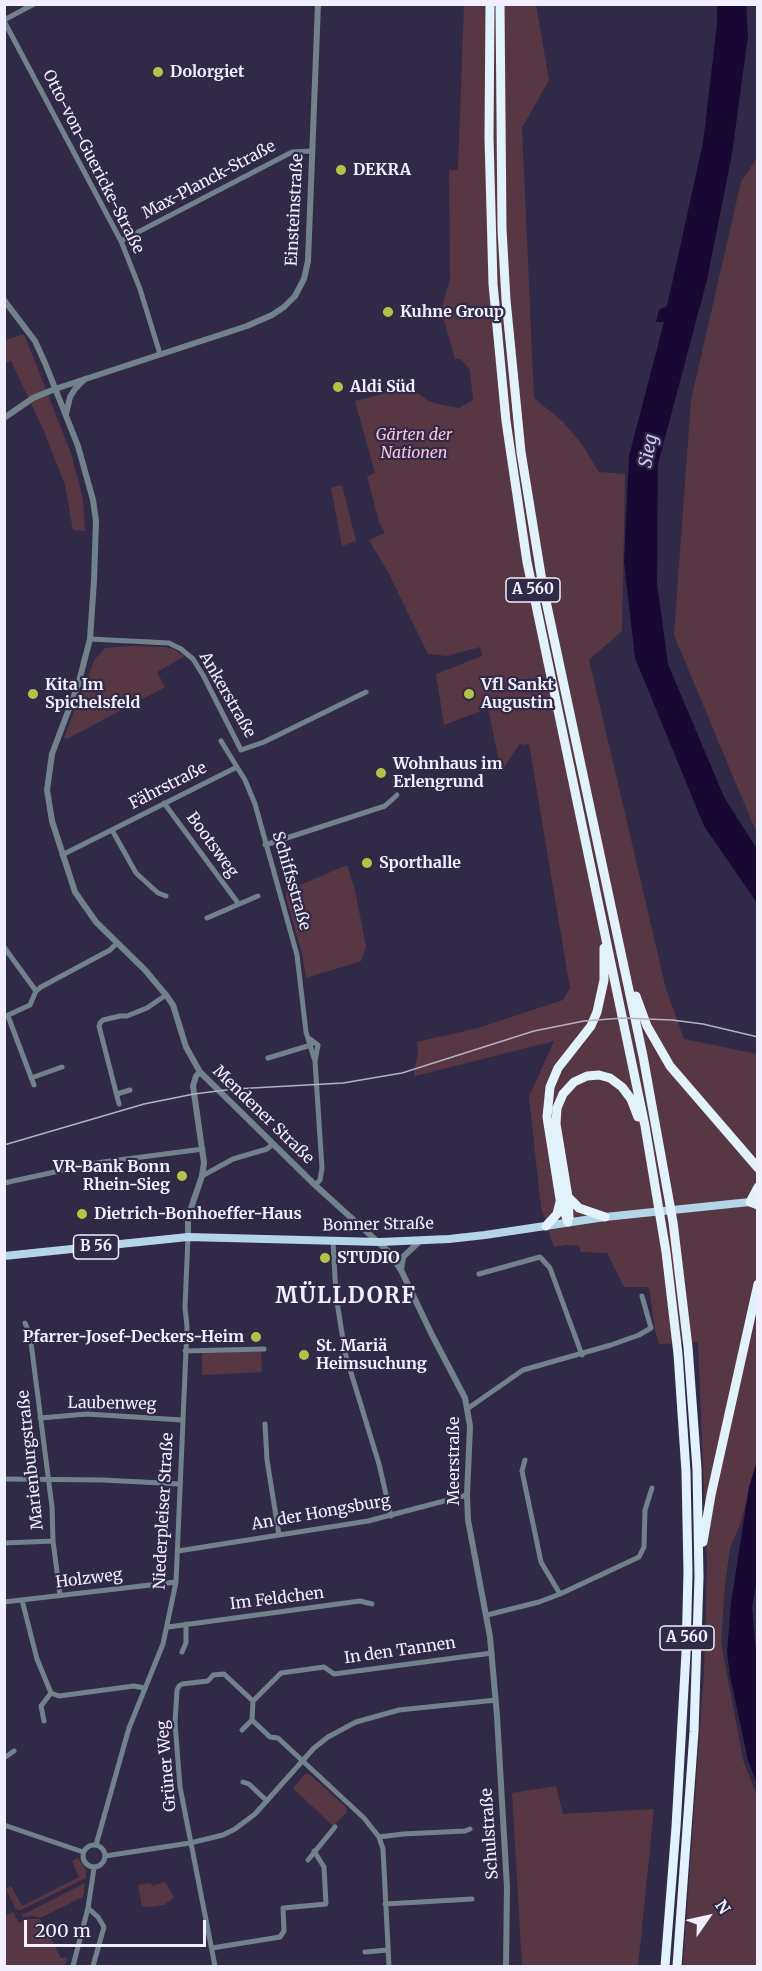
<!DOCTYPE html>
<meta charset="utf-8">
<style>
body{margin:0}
#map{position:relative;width:762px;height:1971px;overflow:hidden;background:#312a47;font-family:Merriweather,serif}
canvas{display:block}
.frame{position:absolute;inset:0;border:6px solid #f1eefd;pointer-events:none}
.north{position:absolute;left:678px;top:1887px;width:60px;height:60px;-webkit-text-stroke:4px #312a47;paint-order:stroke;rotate:56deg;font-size:16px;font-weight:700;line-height:24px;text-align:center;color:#f1eefd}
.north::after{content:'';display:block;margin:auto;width:21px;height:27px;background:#f1eefd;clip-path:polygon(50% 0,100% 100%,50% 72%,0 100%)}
.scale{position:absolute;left:24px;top:1920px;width:182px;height:27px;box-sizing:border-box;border:3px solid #f1eefd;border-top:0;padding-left:8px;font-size:18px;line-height:21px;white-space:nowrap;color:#f1eefd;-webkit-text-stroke:4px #312a47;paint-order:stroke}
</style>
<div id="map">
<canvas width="762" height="1971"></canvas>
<div class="frame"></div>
<div class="north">N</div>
<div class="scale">200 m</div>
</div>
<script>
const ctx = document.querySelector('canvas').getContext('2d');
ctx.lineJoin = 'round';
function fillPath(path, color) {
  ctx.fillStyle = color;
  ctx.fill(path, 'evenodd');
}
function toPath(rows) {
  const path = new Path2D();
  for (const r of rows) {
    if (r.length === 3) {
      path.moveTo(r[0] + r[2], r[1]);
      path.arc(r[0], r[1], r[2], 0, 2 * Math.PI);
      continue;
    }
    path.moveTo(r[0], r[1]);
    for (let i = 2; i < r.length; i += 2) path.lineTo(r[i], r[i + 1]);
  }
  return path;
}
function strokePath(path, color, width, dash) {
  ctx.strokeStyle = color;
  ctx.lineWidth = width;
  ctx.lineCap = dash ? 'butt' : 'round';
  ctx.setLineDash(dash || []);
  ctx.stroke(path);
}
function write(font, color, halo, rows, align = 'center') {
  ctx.font = font + ' Merriweather,serif';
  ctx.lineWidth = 4.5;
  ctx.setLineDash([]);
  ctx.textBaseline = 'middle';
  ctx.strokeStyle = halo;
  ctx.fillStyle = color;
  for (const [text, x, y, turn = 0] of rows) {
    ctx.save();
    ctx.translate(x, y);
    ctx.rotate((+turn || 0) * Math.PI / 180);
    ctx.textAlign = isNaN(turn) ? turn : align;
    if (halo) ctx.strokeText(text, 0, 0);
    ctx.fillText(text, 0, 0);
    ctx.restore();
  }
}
fillPath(toPath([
 [464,5,536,5,549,80,522,128,534,398,563,422,581,443,599,472,625,474,622,631,589,660,666,989,684,1039,757,1054,757,1461,740,1525,730,1548,725,1584,721,1642,743,1760,757,1796,757,1966,683,1966,704,1672,707,1562,698,1342,659,1344,655,1330,649,1287,624,1287,607,1253,581,1252,579,1246,567,1245,554,1247,541,1207,529,1097,554,1041,415,1076,414,1072,418,1053,417,1042,478,1028,563,1000,570,988,529,744,523,745,520,743,503,769,500,766,488,708,444,725,436,674,482,656,480,647,447,656,428,654,388,572,369,540,385,533,379,522,367,476,375,473,355,401,409,387,429,401,441,405,459,408,473,400,470,370,461,359,455,359,441,310,450,280,449,170,458,170],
 [757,158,757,834,674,635,691,400,741,182],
 [24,334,71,453,83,499,85,531,73,530,65,485,44,431,11,361,5,363,5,340],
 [342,485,356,541,342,546,331,488],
 [131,646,164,647,173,649,185,656,157,672,165,687,67,739,64,737,95,659,105,648],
 [347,865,355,890,366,947,361,961,306,978,302,954,286,897,287,892,291,889],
 [261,1351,262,1372,202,1375,202,1353],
 [305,1774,309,1774,346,1807,347,1812,333,1826,293,1788],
 [556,1786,563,1814,654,1809,638,1966,522,1966,512,1793],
 [78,1858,86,1870,86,1878,21,1910,16,1909,6,1889,11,1886,22,1906,79,1877,72,1861],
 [165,1882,174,1897,164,1905,150,1907,142,1906,138,1885,151,1883,152,1886],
 [85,1883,83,1897,40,1918,34,1916,23,1917,22,1915],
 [13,1912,19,1923,25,1919,40,1919,61,1958,67,1958,65,1966,5,1966,5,1916]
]), '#583744');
fillPath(toPath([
 [717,5,746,5,748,36,732,154,707,280,658,464,657,583,668,664,724,797,757,849,757,903,704,826,635,658,624,562,629,456,664,322,656,322,659,310,667,306,703,143,717,24],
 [757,1461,758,1575,752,1607,758,1675,757,1783,748,1761,730,1676,727,1652,731,1603,749,1487]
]), '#190834');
strokePath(toPath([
 [4,20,34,4],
 [4,21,121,241,140,289,160,354],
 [121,241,292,152,312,151],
 [90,639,169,643,181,649,193,659,203,675,241,750,264,742,366,692],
 [221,741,245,780,255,804,297,955,306,1032,315,1061,322,1168,320,1180,315,1185],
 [164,803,238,903],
 [112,830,136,873,158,893,166,896],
 [265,845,385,806,397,795],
 [62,855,237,767],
 [207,918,258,896],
 [4,947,36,991],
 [8,1016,34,1085],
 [4,1017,30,1005,36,991,41,987,110,950,117,943],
 [310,1039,318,1045,315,1061],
 [268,1058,311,1045],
 [31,1078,62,1067],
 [117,1094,130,1090],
 [119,1104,99,1026,100,1023,103,1020,120,1016,127,1016,147,1008,166,995],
 [202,1176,233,1159,267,1149,273,1144],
 [4,1183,96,1163,203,1149],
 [333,1242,336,1295,345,1353,379,1464,391,1516],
 [479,1274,540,1257,550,1268,582,1355],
 [25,1323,30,1335,52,1507,53,1541,60,1595],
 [185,1351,264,1349],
 [467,1409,523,1370,611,1345,639,1335,651,1328,642,1296],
 [40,1418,87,1414,182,1420],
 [265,1424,267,1460,279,1535],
 [525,1460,522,1471,541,1562,560,1594],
 [4,1479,103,1480,180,1484],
 [4,1543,53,1541],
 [178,1551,368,1521,467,1495],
 [22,1600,37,1659,51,1693,41,1706,44,1721],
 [4,1602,176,1582],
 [487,1615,539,1602,560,1594,639,1557,644,1547,645,1510,652,1488],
 [168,1627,360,1601,372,1604],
 [182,1652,186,1643,186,1624],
 [51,1693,59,1696,134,1686,144,1688],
 [253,1701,281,1673,324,1667,334,1674,492,1653],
 [242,1730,252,1720],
 [4,1758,14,1751],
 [243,1782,249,1784,267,1801],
 [4,1825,83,1852],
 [379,1837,403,1834,465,1831,470,1829],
 [94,1856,11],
 [96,1845,129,1728,163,1644,176,1582,187,1327,185,1307,188,1237],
 [105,1856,190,1843,223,1835,235,1829,255,1814,314,1748,328,1737,356,1722,399,1710,496,1700],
 [308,1860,335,1827],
 [385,1904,472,1899],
 [88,1908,98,1917,104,1927,93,1966],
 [212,1948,280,1937,284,1931,283,1908,326,1904,324,1867,314,1851],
 [365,1952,388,1950],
 [73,1966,88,1908,94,1868],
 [215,1966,180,1787,175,1723,177,1690,179,1686,182,1684,208,1681,213,1675,224,1674,253,1701,252,1720,270,1737,278,1738,364,1818,379,1837,383,1849,389,1966]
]), '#72828b', 5);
strokePath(toPath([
 [4,300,35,341,45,363,78,446,93,500,96,521,94,581,90,639,78,685,52,754,47,790,52,821,75,892,96,922,145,970,166,995,173,1005,186,1047,200,1072,315,1185,389,1252,401,1270,432,1335,465,1398,470,1426,467,1495,468,1520,490,1637,497,1716,507,1887,506,1966],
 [66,414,70,397,75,389,85,379],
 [4,418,33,398,55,389,247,326,272,315,284,307,295,296,304,279,308,261,318,4],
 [188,1237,188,1217,202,1176,204,1163,193,1086,196,1076,200,1072],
 [401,1270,403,1257,421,1240]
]), '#72828b', 6);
strokePath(toPath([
 [4,1256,188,1237,380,1242,449,1239,485,1235,605,1217,750,1202]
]), '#b4d5e8', 8);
strokePath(toPath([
 [490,4,489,138,493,284,506,421,527,562,645,1126,666,1252,678,1354,686,1472,688,1572,686,1653,676,1827,665,1966],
 [500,4,502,229,506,300,521,452,543,587,643,1056,673,1222,688,1347,697,1469,699,1577,694,1732,677,1966],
 [636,996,647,1026,670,1066,758,1168],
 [758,1187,750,1202,758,1205],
 [568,1197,579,1208,605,1217],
 [569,1217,568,1197,556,1124,557,1108,563,1094,574,1082,587,1076,599,1075,610,1078,622,1087,631,1099,638,1117],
 [568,1222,560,1199,547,1117,550,1087,558,1068,591,1026,597,1012,604,980,604,948],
 [546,1226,557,1214,560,1202],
 [703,1542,711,1495,758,1284]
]), '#e2f2fb', 9);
strokePath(toPath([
 [4,1145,144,1104,194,1094,234,1089,343,1083,402,1073,534,1031,584,1021,623,1018,672,1020,703,1024,758,1037]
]), '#b5b1c4', 1.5);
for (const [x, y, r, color] of [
 [158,72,6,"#b5c249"],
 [341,170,6,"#b5c249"],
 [388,312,6,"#b5c249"],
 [338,387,6,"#b5c249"],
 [33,694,6,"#b5c249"],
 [469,694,6,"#b5c249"],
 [381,773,6,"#b5c249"],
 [367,863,6,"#b5c249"],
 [182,1176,6,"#b5c249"],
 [82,1214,6,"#b5c249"],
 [325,1258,6,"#b5c249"],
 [256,1337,6,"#b5c249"],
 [304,1355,6,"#b5c249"]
]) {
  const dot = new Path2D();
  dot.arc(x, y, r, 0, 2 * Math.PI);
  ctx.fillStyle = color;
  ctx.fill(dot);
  strokePath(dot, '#312a47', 2);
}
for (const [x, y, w] of [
 [533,590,54],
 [96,1247,45],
 [687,1638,54]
]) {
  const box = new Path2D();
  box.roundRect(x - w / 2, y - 12, w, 24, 4.5);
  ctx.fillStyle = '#312a47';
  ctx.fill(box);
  strokePath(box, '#f1eefd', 1.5);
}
write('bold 15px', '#f1eefd', null, [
 ["A 560",533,590],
 ["B 56",96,1247],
 ["A 560",687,1638]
]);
write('bold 16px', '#f1eefd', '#312a47', [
 ["Dolorgiet",170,72],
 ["DEKRA",353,170],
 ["Kuhne Group",400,312],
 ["Aldi Süd",350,387],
 ["Kita Im",45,685],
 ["Spichelsfeld",45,703],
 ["Vfl Sankt",481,685],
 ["Augustin",481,703],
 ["Wohnhaus im",393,764],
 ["Erlengrund",393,782],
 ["Sporthalle",379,863],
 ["VR-Bank Bonn",170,1167,"right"],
 ["Rhein-Sieg",170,1185,"right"],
 ["Dietrich-Bonhoeffer-Haus",94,1214],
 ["STUDIO",337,1258],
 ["Pfarrer-Josef-Deckers-Heim",244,1337,"right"],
 ["St. Mariä",316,1346],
 ["Heimsuchung",316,1364]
], 'left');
write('16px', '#f1eefd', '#312a47', [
 ["Otto-von-Guericke-Straße",93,162,63],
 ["Max-Planck-Straße",209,180,-28],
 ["Einsteinstraße",295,210,-87],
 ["Ankerstraße",227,695,60],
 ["Fährstraße",168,786,-27],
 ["Bootsweg",212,845,54],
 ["Schiffsstraße",291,881,74],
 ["Mendener Straße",263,1115,44],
 ["Bonner Straße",378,1225,-1],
 ["Laubenweg",112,1404,1],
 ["Marienburgstraße",31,1460,-96],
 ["Meerstraße",454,1461,-90],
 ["Niederpleiser Straße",164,1511,-87],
 ["An der Hongsburg",321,1513,-10],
 ["Holzweg",89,1579,-7],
 ["Im Feldchen",277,1599,-7],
 ["In den Tannen",400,1651,-8],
 ["Grüner Weg",167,1766,-95],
 ["Schulstraße",490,1834,-94]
]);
write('italic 16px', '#fac4d7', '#312a47', [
 ["Gärten der",414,435],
 ["Nationen",414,453]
]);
write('italic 18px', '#d2c8f8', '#312a47', [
 ["Sieg",649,451,-79]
]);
ctx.letterSpacing = '1.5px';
write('bold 22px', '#f1eefd', '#312a47', [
 ["MÜLLDORF",346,1297]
]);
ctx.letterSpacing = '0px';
</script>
